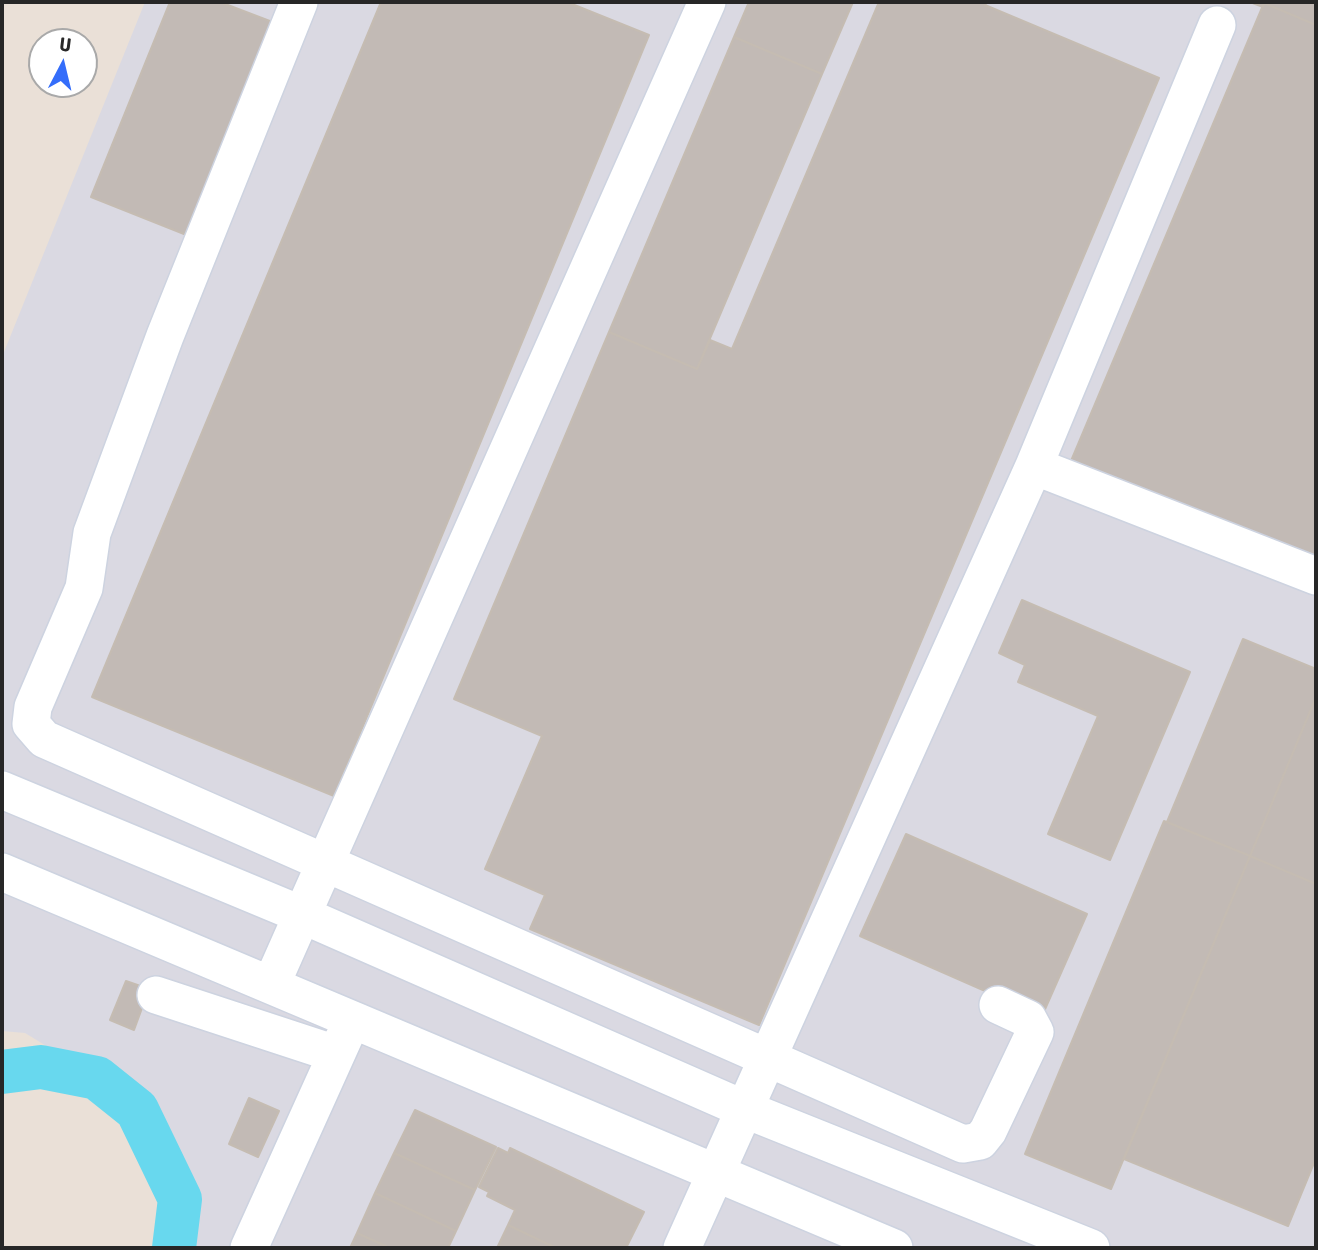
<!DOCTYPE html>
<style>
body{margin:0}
#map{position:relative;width:1318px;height:1250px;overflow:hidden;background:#eae0d7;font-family:"Asap Condensed",sans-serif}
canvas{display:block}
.frame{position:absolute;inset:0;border:4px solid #272727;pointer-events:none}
.north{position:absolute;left:28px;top:28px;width:70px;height:70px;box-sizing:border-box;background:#fff;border:2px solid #a9a9a9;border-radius:50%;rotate:7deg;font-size:19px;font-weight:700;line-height:28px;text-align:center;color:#272727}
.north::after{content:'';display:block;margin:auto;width:24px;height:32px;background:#346dfa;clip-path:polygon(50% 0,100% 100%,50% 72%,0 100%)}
</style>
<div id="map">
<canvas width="1318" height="1250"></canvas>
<div class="frame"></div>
<div class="north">U</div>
</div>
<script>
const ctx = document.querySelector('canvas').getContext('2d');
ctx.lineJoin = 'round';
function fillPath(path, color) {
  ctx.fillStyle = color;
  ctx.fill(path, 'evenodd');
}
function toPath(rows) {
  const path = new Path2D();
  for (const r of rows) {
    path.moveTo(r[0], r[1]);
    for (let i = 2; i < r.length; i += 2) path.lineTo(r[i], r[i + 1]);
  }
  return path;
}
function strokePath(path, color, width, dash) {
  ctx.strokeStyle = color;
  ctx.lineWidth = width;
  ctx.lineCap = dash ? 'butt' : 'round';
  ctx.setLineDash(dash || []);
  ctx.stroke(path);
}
fillPath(toPath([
 [145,2,1316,2,1316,1248,166,1248,156,1155,114,1087,25,1033,2,1031,2,357]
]), '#dad9e2');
strokePath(toPath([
 [2,1072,41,1067,97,1078,137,1110,180,1199,174,1248]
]), '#68d8ee', 44);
const building = toPath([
 [170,2,220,2,275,23,189,236,91,197,170,2],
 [381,2,567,2,649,35,334,796,92,697,381,2],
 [749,2,853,2,822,74,734,37,749,2],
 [879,2,987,2,985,5,1159,78,759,1025,530,929,545,895,485,869,542,736,454,699,609,332,697,369,710,340,732,349,879,2],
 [1250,2,1316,2,1316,25,1264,3,1263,7,1250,2],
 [1264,3,1316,25,1316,563,1071,461,1264,3],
 [734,37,822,74,697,369,609,332,734,37],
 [1022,600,1190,672,1110,860,1048,834,1098,716,1018,682,1025,665,999,653,1022,600],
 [1243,639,1316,669,1316,697,1250,856,1167,822,1243,639],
 [1316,697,1316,884,1250,856,1316,697],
 [1164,821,1250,856,1111,1189,1025,1154,1164,821],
 [906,834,1087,914,1042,1016,860,936,906,834],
 [1250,856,1316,884,1316,1158,1288,1226,1124,1159,1250,856],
 [126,981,149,989,134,1030,110,1020,126,981],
 [249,1098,279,1111,258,1157,229,1144,249,1098],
 [415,1110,496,1147,475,1190,394,1153,415,1110],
 [498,1148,508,1153,510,1148,644,1212,626,1248,556,1248,508,1225,515,1210,487,1196,489,1192,479,1187,498,1148],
 [394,1153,475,1190,456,1231,375,1193,394,1153],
 [375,1193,456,1231,448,1248,390,1248,357,1233,375,1193],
 [508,1225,556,1248,497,1248,508,1225],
 [357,1233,390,1248,350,1248,357,1233]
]);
fillPath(building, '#c2bab5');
strokePath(building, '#c5bcb2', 2);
const minor = toPath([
 [299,2,165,336,92,533,84,588,33,707,31,724,44,739,963,1144,980,1141,988,1131,1035,1032,1028,1019,998,1005],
 [1034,466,1316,576],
 [2,790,300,914,744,1109,1091,1248],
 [2,872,894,1248],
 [271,985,707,2],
 [156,995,336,1054],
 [249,1248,352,1020],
 [682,1248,1034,466,1217,25]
]);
strokePath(minor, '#cdd3e0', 40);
strokePath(minor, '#fff', 37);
</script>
